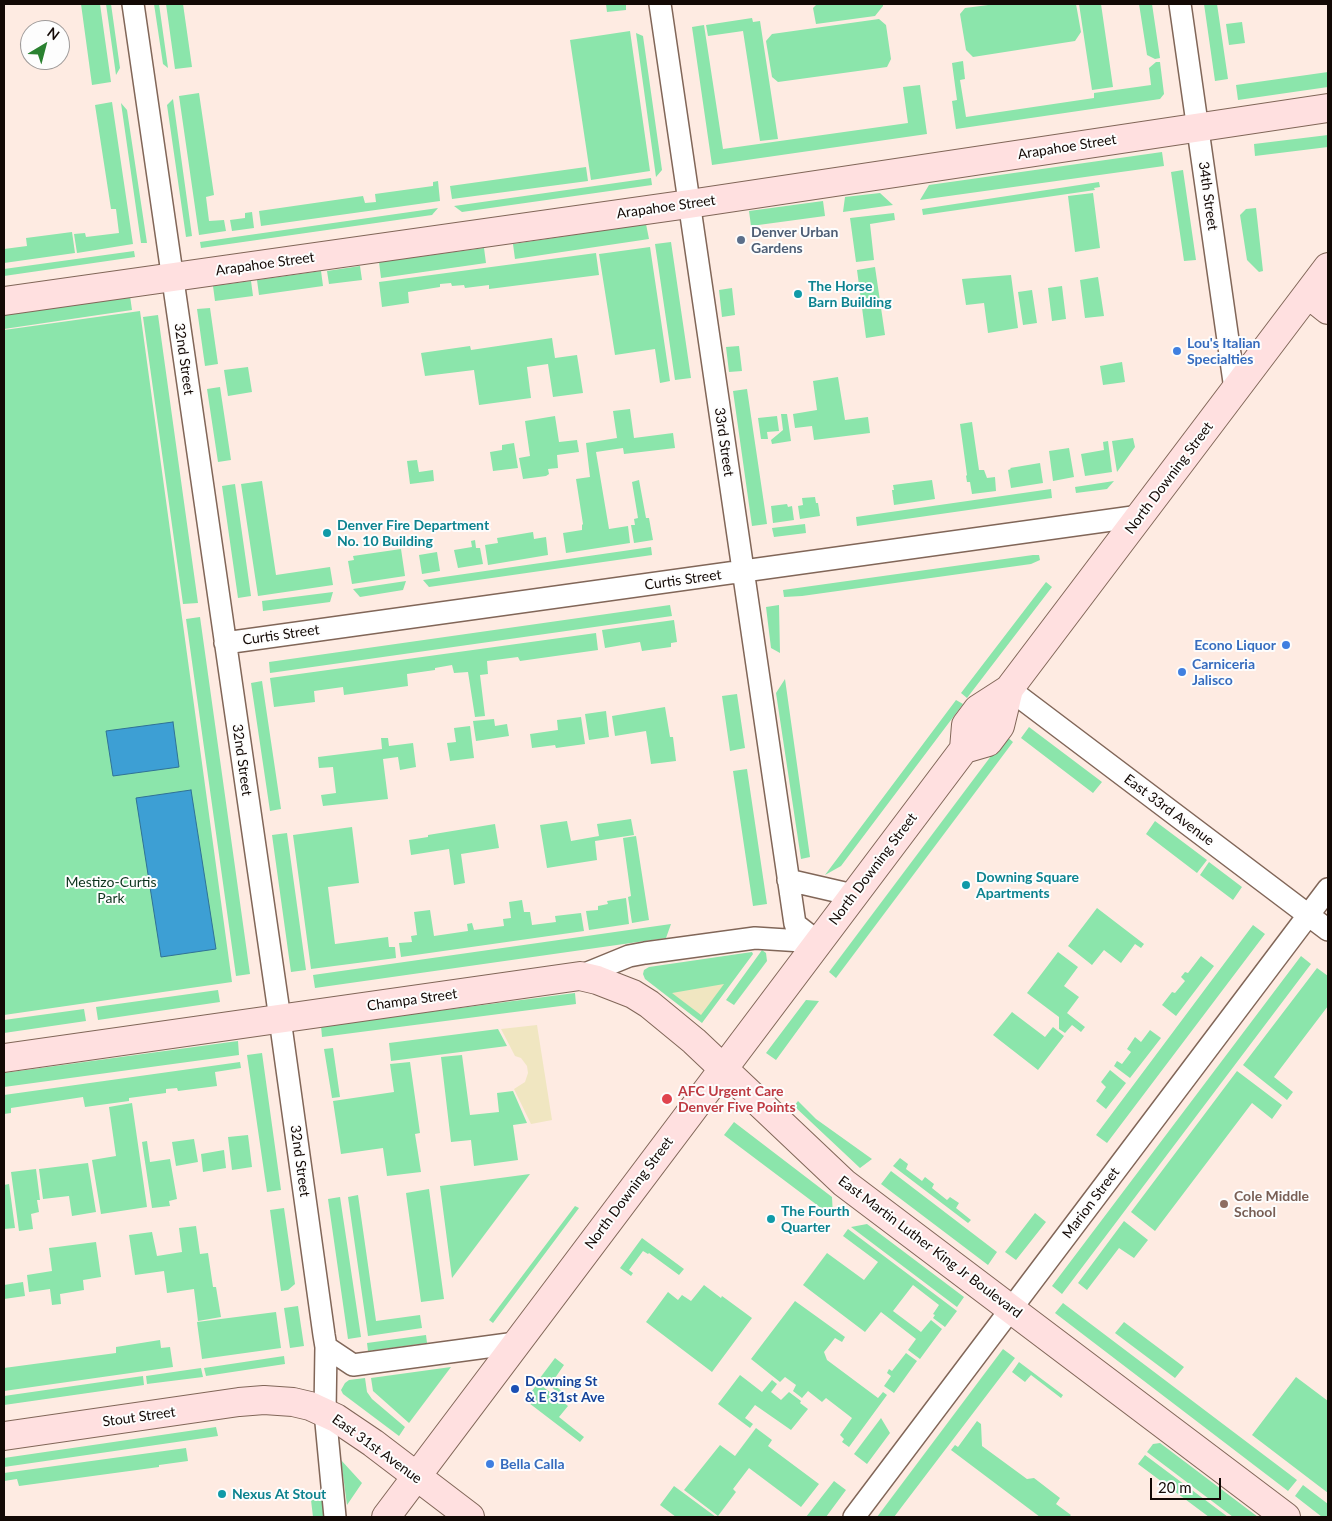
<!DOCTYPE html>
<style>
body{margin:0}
#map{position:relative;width:1332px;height:1521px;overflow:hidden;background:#feebe2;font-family:Lato,sans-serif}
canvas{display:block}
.frame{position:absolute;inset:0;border:5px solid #130905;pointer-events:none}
.north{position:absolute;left:20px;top:20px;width:50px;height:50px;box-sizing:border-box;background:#fdfdfd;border:1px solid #9f9b9a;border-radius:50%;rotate:37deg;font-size:14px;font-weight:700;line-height:20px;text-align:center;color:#130905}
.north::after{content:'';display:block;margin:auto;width:18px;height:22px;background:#2a8130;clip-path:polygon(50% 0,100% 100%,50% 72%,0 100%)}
.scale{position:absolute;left:1150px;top:1478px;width:71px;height:22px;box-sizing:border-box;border:2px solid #130905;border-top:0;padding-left:6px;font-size:15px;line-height:18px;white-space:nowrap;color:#130905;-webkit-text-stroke:4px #fdfdfd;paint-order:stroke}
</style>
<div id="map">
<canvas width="1332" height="1521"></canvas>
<div class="frame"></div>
<div class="north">N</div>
<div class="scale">20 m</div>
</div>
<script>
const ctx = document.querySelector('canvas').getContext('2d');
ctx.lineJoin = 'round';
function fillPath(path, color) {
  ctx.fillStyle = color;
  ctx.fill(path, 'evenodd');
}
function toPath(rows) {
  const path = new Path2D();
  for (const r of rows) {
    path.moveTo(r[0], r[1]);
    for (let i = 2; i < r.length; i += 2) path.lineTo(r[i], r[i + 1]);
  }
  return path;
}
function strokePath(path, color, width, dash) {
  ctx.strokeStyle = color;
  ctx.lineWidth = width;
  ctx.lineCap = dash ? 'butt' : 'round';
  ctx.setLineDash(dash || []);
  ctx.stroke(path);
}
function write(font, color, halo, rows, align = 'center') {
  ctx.font = font + ' Lato,sans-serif';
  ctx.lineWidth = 4;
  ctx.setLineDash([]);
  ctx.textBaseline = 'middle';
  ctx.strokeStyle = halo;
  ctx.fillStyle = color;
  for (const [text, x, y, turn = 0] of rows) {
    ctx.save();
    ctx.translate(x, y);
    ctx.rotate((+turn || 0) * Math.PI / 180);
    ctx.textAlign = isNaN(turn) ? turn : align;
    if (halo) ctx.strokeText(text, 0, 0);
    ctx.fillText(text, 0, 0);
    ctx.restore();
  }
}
fillPath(toPath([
 [81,4,100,4,111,82,92,85],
 [106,4,111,4,120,68,116,75],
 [154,4,159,4,168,68,163,64],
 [166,4,183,4,192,67,175,69],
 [606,4,626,4,626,10,607,12],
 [817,4,883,4,883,6,875,16,816,24,813,8],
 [996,4,1076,4,1081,32,1075,41,973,57,966,50,960,14,965,8],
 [1079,4,1101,4,1113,87,1092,90],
 [1139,4,1152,4,1160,58,1155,59,1147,55],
 [1204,4,1217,4,1228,79,1215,81],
 [752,18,753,22,760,21,778,139,760,141,743,31,708,36,706,25],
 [879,19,886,25,891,59,887,67,778,82,772,77,766,41,772,34],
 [1242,22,1245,43,1229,45,1226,24],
 [704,25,723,149,908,123,903,87,920,85,927,134,712,165,692,27],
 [630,31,650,171,591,180,570,40],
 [636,33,643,36,662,170,656,177],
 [963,61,965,79,960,80,966,117,1094,98,1094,93,1151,85,1149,68,1156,62,1160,62,1164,94,1160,99,956,129,952,101,957,100,952,63],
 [1328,72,1328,87,1238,100,1236,85],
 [199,93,214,195,206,197,209,221,224,220,226,231,199,235,179,96],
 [173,99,192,236,186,237,167,105],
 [112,102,133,244,77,253,74,234,85,233,86,237,119,233,116,209,111,209,95,105],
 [121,103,127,110,147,243,141,243],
 [1328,135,1328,147,1255,156,1254,144],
 [1162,152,1164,166,920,200,929,185],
 [586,167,588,181,452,199,450,186],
 [1183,170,1196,260,1184,261,1171,172],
 [651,178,652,185,462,212,454,206],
 [438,181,440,201,261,226,259,211,363,196,365,203,376,202,375,194,433,186,433,182],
 [1099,182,1100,187,1094,188,1095,190,923,215,922,209],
 [880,193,893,205,843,212,845,197],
 [1093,193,1100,248,1075,252,1068,196],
 [823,201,825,216,751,226,749,211],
 [438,208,432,215,201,248,200,242],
 [1256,208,1263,271,1259,272,1247,260,1240,215,1246,209],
 [252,212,254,228,232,231,230,220,245,218,245,213],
 [894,213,895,220,870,224,874,260,856,262,850,218],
 [646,224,649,239,515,259,513,244],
 [72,232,75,253,4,263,4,249,27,246,26,238],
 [671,242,691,378,675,380,655,244],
 [650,247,670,381,660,383,655,349,615,355,599,254],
 [484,248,486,263,381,278,379,262],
 [134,251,135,257,4,276,4,269],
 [596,253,599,275,489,289,489,285,465,288,464,285,452,286,451,283,440,284,440,287,408,292,409,303,382,307,379,282],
 [360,266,362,280,329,284,327,271],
 [875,267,885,335,866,338,857,270],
 [321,271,323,286,259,295,257,280],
 [1011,275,1018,328,988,333,984,303,966,305,962,279],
 [1098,277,1104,316,1085,318,1080,280],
 [251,281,253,296,215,301,213,286],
 [1062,286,1066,319,1052,321,1048,288],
 [732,288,735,315,722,317,719,290],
 [1032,290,1037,323,1023,325,1018,292],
 [130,296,132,310,4,329,4,314],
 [210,308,218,364,205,366,197,309],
 [140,311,232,982,4,1015,4,330],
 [158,315,198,603,183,604,143,317],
 [552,338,555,358,577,355,583,393,553,397,548,364,527,367,531,398,479,405,474,370,425,376,421,353,470,346,471,350],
 [739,346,742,371,729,372,726,347],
 [1122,362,1125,382,1103,385,1100,366],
 [248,367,252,392,228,396,224,370],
 [838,377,845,420,868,417,870,433,814,440,812,426,795,428,793,414,817,410,813,381],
 [220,387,231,460,218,462,207,389],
 [747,389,767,524,752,526,733,391],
 [630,409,634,438,673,433,675,448,624,454,623,448,596,452,609,529,628,526,630,543,566,553,563,533,582,530,582,525,583,524,576,479,590,477,586,443,617,438,613,411],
 [781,414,787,414,791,441,772,444,771,440,783,430],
 [555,416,559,442,577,440,579,452,557,455,558,468,548,469,549,474,546,476,523,479,519,458,530,456,525,421],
 [777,416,779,431,767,432,768,439,761,439,758,418],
 [972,422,979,470,984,470,987,478,995,477,996,491,972,494,970,482,967,482,966,476,967,475,960,424],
 [1133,438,1135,447,1117,472,1112,441],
 [1108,441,1112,472,1085,476,1081,454,1104,450,1103,442],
 [514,443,518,468,493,471,490,452,502,450,502,445],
 [1069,448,1074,477,1053,481,1049,451],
 [417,460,419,472,433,470,434,481,410,484,407,461],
 [1040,463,1043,483,1011,488,1008,470,1011,469,1010,468],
 [639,480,646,518,649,518,653,540,634,543,631,525,635,525,634,519,638,518,632,482],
 [932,480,935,499,894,505,892,490,894,490,893,485],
 [262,481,276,575,330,567,333,585,258,596,241,484],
 [1114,481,1107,489,1076,493,1075,487],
 [235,484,251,596,238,598,222,486],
 [1051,489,1052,498,857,526,856,517],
 [815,497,816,503,818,503,820,516,800,519,798,506,803,505,802,498],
 [787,504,788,507,792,506,794,520,773,523,771,506],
 [805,524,806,533,774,537,772,528],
 [533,532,534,539,546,537,548,555,488,565,485,545,498,543,497,538],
 [475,540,476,548,480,548,483,564,458,568,454,550,472,547,471,541],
 [651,547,652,555,429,587,423,580],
 [401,549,405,576,352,584,348,561,354,560,353,556],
 [437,552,440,571,422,574,419,555],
 [1033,555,1039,555,1040,560,1031,564,802,596,784,597,783,590],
 [406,581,403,590,360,597,353,589],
 [1046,582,1052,587,967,698,961,693],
 [333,592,330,602,263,611,262,601],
 [670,605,672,616,270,673,269,662],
 [779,605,780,653,771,648,766,607],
 [200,617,250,974,236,976,186,619],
 [674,620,677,642,671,643,671,647,642,651,640,642,605,648,602,630],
 [596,633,598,650,520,661,518,657,487,661,488,674,480,675,485,716,475,717,468,672,454,673,452,665,435,668,435,670,407,674,408,686,344,695,343,687,314,691,315,702,274,707,270,678],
 [785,679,810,857,801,859,776,693],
 [262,681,281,809,270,811,251,683],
 [737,694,745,748,730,751,722,696],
 [956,700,963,704,841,866,825,875],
 [665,707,670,737,673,737,676,761,651,764,646,731,615,736,612,716],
 [606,711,609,737,589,740,585,714],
 [581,717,585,744,556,748,555,745,532,748,530,734,558,730,557,720],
 [494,719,495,726,507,724,509,736,476,741,473,721],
 [470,726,474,758,450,761,447,743,456,742,454,728],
 [1029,727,1102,782,1093,793,1021,738],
 [1006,736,1013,742,836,978,829,972],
 [381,738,388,738,389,746,413,743,416,767,400,770,398,757,383,759,388,799,323,806,321,795,336,793,333,767,319,768,318,757,382,749],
 [747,769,767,904,753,906,733,771],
 [631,819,634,835,595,841,597,860,547,868,540,825,567,821,571,841,599,836,597,824],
 [1155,821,1207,860,1197,873,1146,834],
 [495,824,499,848,461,854,465,883,454,885,449,849,411,855,409,840,428,837,428,835],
 [352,827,359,883,328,887,335,944,388,937,389,947,395,947,396,958,311,969,293,835],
 [287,833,306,970,291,972,272,835],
 [636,836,649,920,632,923,628,897,631,896,623,838],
 [1209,862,1242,887,1233,900,1200,875],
 [626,898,629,924,589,930,586,911,598,910,598,906,608,904,607,901],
 [522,900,524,912,530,912,532,925,556,922,555,916,581,913,584,931,401,957,399,943,412,942,411,936,417,935,414,912,430,910,434,936,468,931,467,924,472,923,474,930,504,926,503,919,511,918,509,902],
 [1097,908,1144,944,1141,948,1135,944,1121,963,1104,950,1092,965,1068,946],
 [671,924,666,938,315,988,313,975],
 [1253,925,1265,934,1107,1143,1096,1135],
 [762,950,766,953,767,961,734,1005,726,1000],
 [752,952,753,954,702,1023,645,979,643,974,644,970,649,967],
 [1058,952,1078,967,1064,986,1079,997,1067,1013,1085,1027,1081,1032,1072,1025,1065,1033,1059,1029,1059,1017,1027,993],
 [1201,956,1214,966,1176,1016,1162,1005,1172,992,1175,993,1185,981,1181,977,1185,972,1188,973],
 [1301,956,1311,964,1062,1294,1052,1286],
 [1317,968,1328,976,1328,1006,1274,1077,1293,1092,1287,1100,1243,1065],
 [218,990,220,1002,98,1020,96,1007],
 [575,993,576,1004,322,1037,321,1026],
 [806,1000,819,1001,776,1060,766,1053],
 [84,1009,86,1021,4,1033,4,1020],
 [1012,1012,1045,1037,1053,1027,1064,1036,1038,1070,993,1035],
 [498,1029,507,1046,391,1061,389,1043],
 [1150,1030,1161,1038,1130,1078,1114,1066,1117,1061,1122,1064,1131,1052,1127,1049,1135,1037,1141,1042],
 [238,1041,239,1055,4,1087,4,1073],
 [333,1048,340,1097,332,1098,324,1049],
 [262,1053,281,1190,267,1192,247,1055],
 [462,1055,470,1115,499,1112,497,1093,513,1091,527,1123,513,1125,518,1160,474,1166,471,1140,451,1142,441,1057],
 [240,1062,241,1068,215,1072,217,1086,178,1091,177,1088,166,1089,166,1093,129,1098,129,1101,85,1107,83,1097,11,1108,11,1113,4,1114,4,1095],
 [410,1062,420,1133,415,1134,421,1172,387,1176,383,1148,341,1154,333,1101,394,1092,390,1064],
 [1110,1070,1126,1083,1106,1109,1096,1101,1106,1087,1101,1082],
 [1237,1071,1282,1105,1272,1119,1252,1103,1155,1231,1131,1212],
 [798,1101,816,1119,872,1159,860,1168,794,1106],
 [132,1103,147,1207,101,1214,92,1160,116,1156,109,1107],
 [734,1122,832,1197,833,1217,724,1135],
 [248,1135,252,1167,232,1170,228,1137],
 [194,1139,198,1162,176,1166,172,1142],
 [147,1141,150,1162,170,1159,177,1199,169,1201,170,1206,152,1208,142,1142],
 [224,1150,226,1168,203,1172,201,1154],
 [900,1158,908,1164,906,1169,922,1181,925,1177,934,1184,932,1188,947,1200,950,1197,959,1203,956,1208,971,1220,968,1223,893,1166],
 [88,1163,96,1212,72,1216,69,1196,43,1199,39,1169],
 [36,1169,40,1200,37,1200,39,1212,31,1214,33,1229,19,1231,11,1172],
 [891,1171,997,1252,988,1265,881,1184],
 [530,1174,452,1278,440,1186],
 [9,1184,15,1228,4,1229,4,1185],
 [429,1189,444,1299,421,1302,406,1193],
 [358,1195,376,1321,420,1315,422,1328,368,1336,348,1197],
 [340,1197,361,1337,348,1339,328,1199],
 [575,1206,579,1208,493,1323,489,1320],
 [284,1208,295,1284,288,1290,281,1291,270,1210],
 [1035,1213,1046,1222,1016,1260,1005,1252],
 [1124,1221,1148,1240,1134,1258,1119,1248,1087,1290,1078,1283],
 [867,1224,964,1297,957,1307,851,1227],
 [196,1226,200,1254,208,1253,213,1287,216,1287,221,1317,198,1321,194,1289,167,1293,164,1271,135,1275,129,1235,152,1232,157,1256,182,1252,179,1228],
 [848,1229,957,1311,945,1327,933,1318,935,1315,933,1314,939,1305,913,1285,893,1311,921,1332,931,1320,942,1329,920,1359,908,1350,916,1339,881,1312,865,1332,803,1285,827,1253,864,1280,878,1262,843,1236],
 [642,1238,684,1269,679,1275,649,1253,648,1254,643,1251,629,1270,633,1273,631,1276,620,1268],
 [96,1242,101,1277,83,1280,84,1290,60,1294,61,1304,52,1305,50,1289,29,1292,27,1275,52,1271,49,1248],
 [23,1282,25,1296,4,1299,4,1285],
 [704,1285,721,1298,722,1296,752,1318,712,1372,646,1322,668,1292,678,1300,682,1295,691,1301],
 [795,1301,845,1337,842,1342,835,1338,824,1352,827,1360,878,1398,883,1392,887,1395,849,1447,842,1442,844,1439,840,1435,852,1418,826,1398,822,1402,808,1391,802,1398,793,1391,796,1385,785,1377,780,1382,751,1359],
 [1063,1303,1297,1480,1288,1491,1055,1313],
 [298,1306,304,1346,290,1348,284,1308],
 [276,1312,281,1348,202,1359,197,1322],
 [1124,1322,1184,1367,1175,1378,1115,1333],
 [426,1335,427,1343,368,1351,367,1343],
 [160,1340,161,1348,170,1347,173,1367,4,1391,4,1368,116,1353,116,1347],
 [1003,1349,1015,1358,894,1517,877,1517],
 [906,1353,917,1361,894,1393,884,1386,891,1376,887,1373,889,1369,892,1371],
 [284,1356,285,1364,206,1376,204,1368],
 [555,1358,564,1365,555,1378,558,1380,554,1385,567,1395,565,1398,540,1378],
 [1019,1362,1063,1395,1061,1398,1031,1375,1025,1382,1012,1372],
 [451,1367,409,1423,373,1391,371,1378],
 [201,1368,203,1377,147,1384,146,1376],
 [740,1375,762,1392,772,1380,777,1384,771,1392,781,1400,789,1392,801,1401,800,1403,808,1409,791,1430,755,1405,745,1418,753,1424,750,1428,718,1404],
 [143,1376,144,1385,4,1405,4,1396],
 [1296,1377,1328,1401,1328,1493,1252,1435],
 [365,1378,367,1392,372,1399,405,1427,399,1436,343,1394,341,1390,345,1383,349,1380],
 [538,1383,568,1406,559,1417,584,1437,580,1442,525,1400],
 [881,1418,890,1433,867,1464,854,1454],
 [977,1421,981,1424,982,1446,1027,1479,1034,1478,1060,1498,1056,1504,1071,1515,1069,1517,1040,1517,951,1450,955,1445,958,1447],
 [216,1427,218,1436,4,1467,4,1458],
 [756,1428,772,1440,768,1446,819,1484,801,1507,749,1468,733,1489,736,1492,718,1516,684,1490,720,1445,735,1456],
 [1160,1443,1258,1517,1233,1517,1147,1452,1153,1444],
 [186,1448,188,1461,159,1465,159,1467,19,1486,17,1479,4,1481,4,1473],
 [1145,1455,1228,1517,1209,1517,1138,1464],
 [341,1460,362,1483,347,1505],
 [834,1481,846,1490,826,1517,806,1517],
 [1303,1485,1328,1504,1328,1517,1322,1517,1295,1496],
 [674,1486,716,1517,676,1517,660,1505],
 [323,1498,325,1517,313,1517,311,1500]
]), '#8be5ab');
fillPath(toPath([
 [724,984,701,1015,672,993],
 [537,1025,552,1120,531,1124,514,1089,525,1082,528,1073,527,1066,521,1058,515,1056,501,1029]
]), '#f0e6c1');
const water = toPath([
 [173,722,179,767,113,776,106,731,173,722],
 [191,790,216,949,161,957,136,798,191,790]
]);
fillPath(water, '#3d9fd4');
strokePath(water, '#307296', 1);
const street = toPath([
 [133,4,280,1019,324,1335,326,1347,325,1412,335,1517],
 [660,4,795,924,818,942],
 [1180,4,1235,389],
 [225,643,1140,516],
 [1009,689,1328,930],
 [788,880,853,895],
 [580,976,629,956,645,953,755,938,818,942],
 [326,1347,353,1365,516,1343],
 [854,1517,1328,889]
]);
const secondary = toPath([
 [1308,294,1328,310],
 [4,301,689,204,1328,108],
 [964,749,988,742,1000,726,1009,689],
 [4,1058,580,976,597,980,633,994,649,1004,694,1041,844,1183,1286,1517],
 [4,1436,239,1402,264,1400,293,1402,310,1406,336,1418,373,1443,470,1517],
 [386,1517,964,749,966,725,978,709,1009,689,1328,267]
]);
strokePath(street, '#816658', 24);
strokePath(secondary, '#816658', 30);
strokePath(street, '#fff', 21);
strokePath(secondary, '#ffe0e0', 28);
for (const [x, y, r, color] of [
 [741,240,5,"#5c6f8a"],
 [798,294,5,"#0f9aa8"],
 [1177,351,5,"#3f7fe0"],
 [327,533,5,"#0f9aa8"],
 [1286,645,5,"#3f7fe0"],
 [1182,672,5,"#3f7fe0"],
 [966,885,5,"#0f9aa8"],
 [667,1099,6,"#e0444e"],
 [1224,1204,5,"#8d6e63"],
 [771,1219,5,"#0f9aa8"],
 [515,1389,5,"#1a4fb4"],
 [490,1464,5,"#3f7fe0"],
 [222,1494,5,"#0f9aa8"]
]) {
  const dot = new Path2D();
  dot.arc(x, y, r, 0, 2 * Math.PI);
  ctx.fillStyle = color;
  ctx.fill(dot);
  strokePath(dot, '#fdfdfd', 2);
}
write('14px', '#130905', '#fdfdfd', [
 ["Arapahoe Street",1067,147,-9],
 ["34th Street",1208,196,82],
 ["Arapahoe Street",666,207,-8],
 ["Arapahoe Street",265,264,-8],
 ["32nd Street",184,359,82],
 ["33rd Street",724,442,82],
 ["North Downing Street",1169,478,-53],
 ["Curtis Street",683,580,-8],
 ["Curtis Street",281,635,-8],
 ["32nd Street",242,760,82],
 ["East 33rd Avenue",1169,810,37],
 ["North Downing Street",873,869,-53],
 ["Champa Street",412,1000,-8],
 ["32nd Street",300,1161,82],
 ["North Downing Street",629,1193,-53],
 ["Marion Street",1091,1203,-53],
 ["East Martin Luther King Jr Boulevard",930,1247,37],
 ["Stout Street",139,1417,-8],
 ["East 31st Avenue",377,1449,36]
]);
write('bold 14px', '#4e5e75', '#fdfdfd', [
 ["Denver Urban",751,232],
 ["Gardens",751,248]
], 'left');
write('bold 14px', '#0d838f', '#fdfdfd', [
 ["The Horse",808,286],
 ["Barn Building",808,302],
 ["Denver Fire Department",337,525],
 ["No. 10 Building",337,541],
 ["Downing Square",976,877],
 ["Apartments",976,893],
 ["The Fourth",781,1211],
 ["Quarter",781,1227],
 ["Nexus At Stout",232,1494]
], 'left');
write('bold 14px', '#366cbe', '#fdfdfd', [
 ["Lou's Italian",1187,343],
 ["Specialties",1187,359],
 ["Econo Liquor",1276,645,"right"],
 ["Carniceria",1192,664],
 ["Jalisco",1192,680],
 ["Bella Calla",500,1464]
], 'left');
write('14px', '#0c331d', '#fdfdfd', [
 ["Mestizo-Curtis",111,882],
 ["Park",111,898]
]);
write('bold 14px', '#be3a42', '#fdfdfd', [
 ["AFC Urgent Care",678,1091],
 ["Denver Five Points",678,1107]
], 'left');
write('bold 14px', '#785e54', '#fdfdfd', [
 ["Cole Middle",1234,1196],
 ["School",1234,1212]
], 'left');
write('bold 14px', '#164399', '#fdfdfd', [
 ["Downing St",525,1381],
 ["& E 31st Ave",525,1397]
], 'left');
</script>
